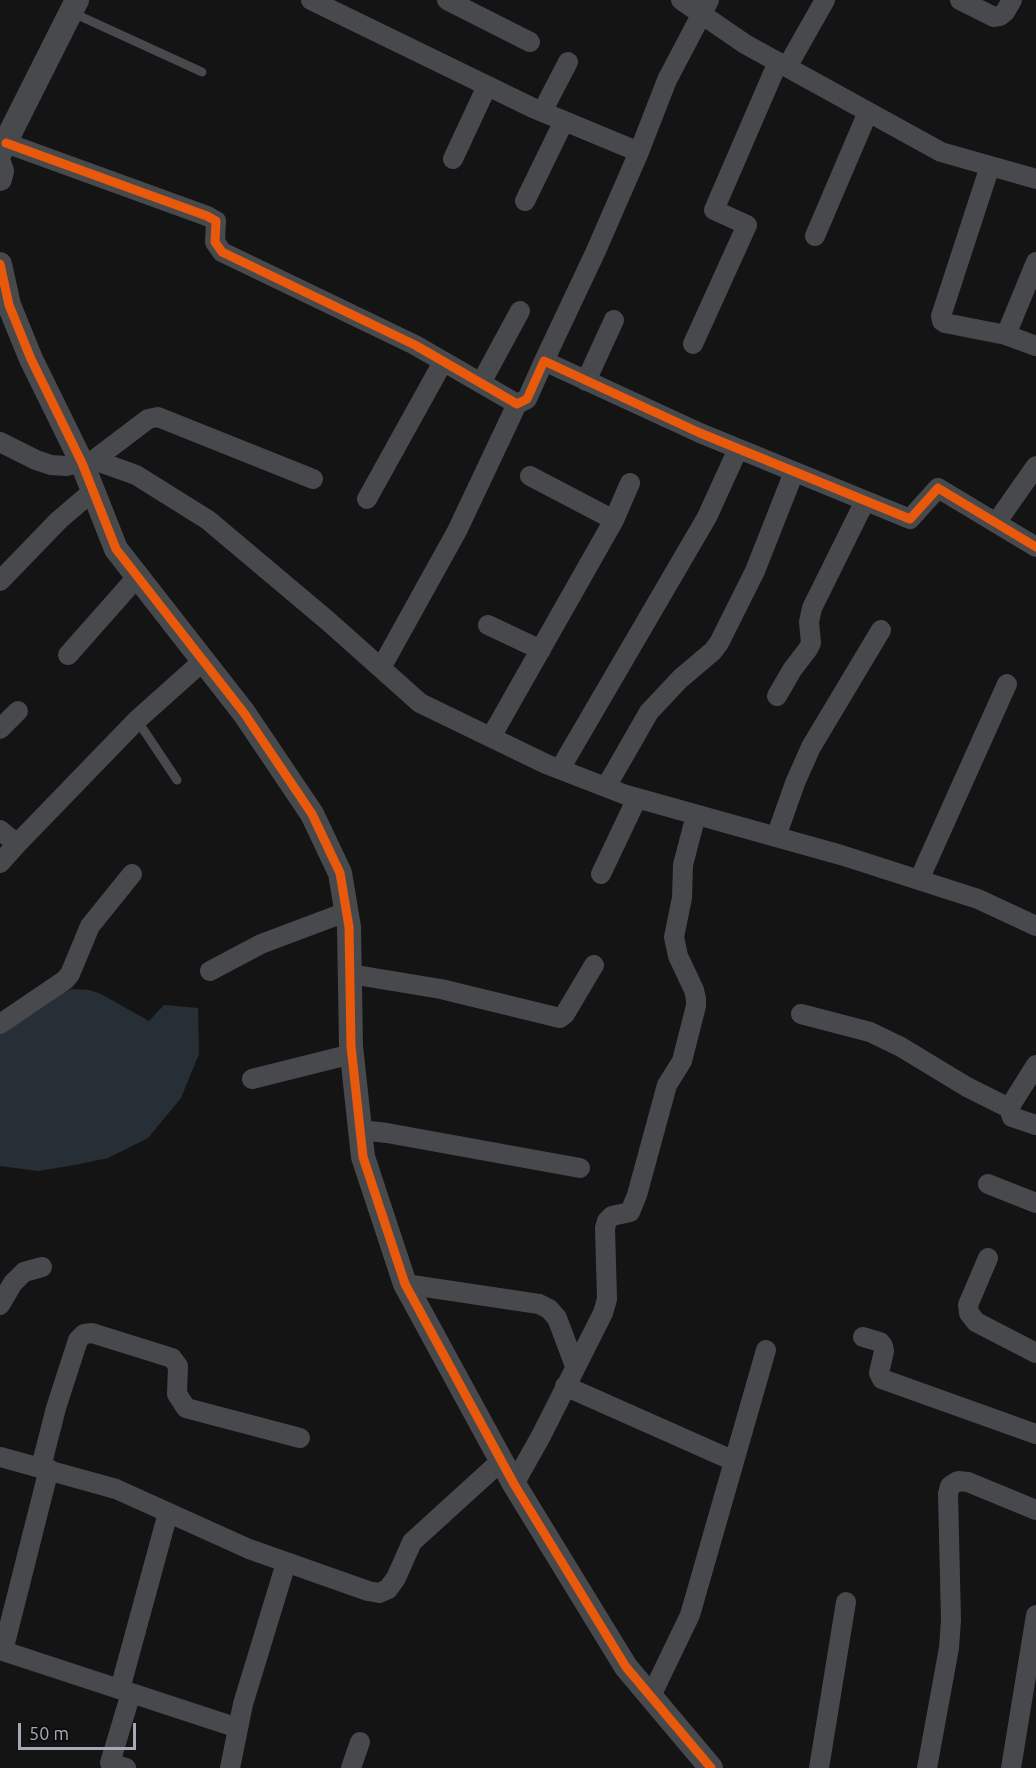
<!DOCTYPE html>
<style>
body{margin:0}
#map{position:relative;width:1036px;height:1768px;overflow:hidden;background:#141414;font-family:Ubuntu,sans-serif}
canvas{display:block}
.scale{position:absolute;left:18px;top:1723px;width:118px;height:27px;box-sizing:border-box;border:3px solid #a4aab6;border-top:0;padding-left:8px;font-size:18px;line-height:21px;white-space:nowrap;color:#a4aab6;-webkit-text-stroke:4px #0e0e10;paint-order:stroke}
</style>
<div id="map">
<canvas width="1036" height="1768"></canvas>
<div class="scale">50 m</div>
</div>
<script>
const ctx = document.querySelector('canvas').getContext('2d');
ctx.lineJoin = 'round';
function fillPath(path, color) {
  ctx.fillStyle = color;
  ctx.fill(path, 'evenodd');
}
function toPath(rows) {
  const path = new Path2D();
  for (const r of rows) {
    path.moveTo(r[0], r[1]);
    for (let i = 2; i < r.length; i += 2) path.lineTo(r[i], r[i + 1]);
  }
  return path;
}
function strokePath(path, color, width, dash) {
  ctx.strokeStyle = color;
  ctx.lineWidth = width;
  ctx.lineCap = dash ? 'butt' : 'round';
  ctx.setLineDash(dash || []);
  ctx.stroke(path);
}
fillPath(toPath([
 [72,989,89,990,101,994,149,1021,164,1005,198,1008,199,1054,181,1098,148,1138,108,1158,75,1165,38,1171,0,1166,0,1026,41,1000]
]), '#272f36');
strokePath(toPath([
 [71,12,202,72],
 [137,720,177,780]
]), '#48494d', 9);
strokePath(toPath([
 [311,0,533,108,639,152],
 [447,0,530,42],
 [681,0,745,44,941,152,1036,179],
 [960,0,994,17,1000,16,1005,12,1012,0],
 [787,67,825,0],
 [542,112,568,62],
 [6,143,207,216,216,221,215,242,222,252,415,345,517,404,527,399,544,361,700,433,910,519,938,488,1036,547],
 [453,159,487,86],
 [990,166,941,316,942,321,945,323,1006,335],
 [525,201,564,121],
 [815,236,868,112],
 [1036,262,1006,335,1036,346],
 [693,344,747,225,714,210,778,62],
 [544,361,595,253,639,152,667,80,709,0],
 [586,381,614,320],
 [481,383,520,311],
 [0,442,36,460,51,465,66,466,94,460,136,475,208,520,328,621,420,703,546,764,626,795,841,855,978,899,1036,926],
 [94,460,148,419,158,417,313,479],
 [530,476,614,520],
 [367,499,443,362],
 [996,523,1036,466],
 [0,581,59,520,93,491],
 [488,625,541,650],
 [68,655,137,577],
 [381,668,457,531,517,404],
 [777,696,792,670,808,649,811,643,809,622,812,608,865,501],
 [0,729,18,711],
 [491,737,614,520,630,483],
 [560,769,707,517,738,449],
 [606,787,649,712,680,679,713,651,719,643,755,571,794,472],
 [0,830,17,844,137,720,203,661],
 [776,837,795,783,811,747,881,630],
 [0,863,17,844],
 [601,874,637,798],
 [919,880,1007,684],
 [210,971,261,944,346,912],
 [350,974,441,989,560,1018,565,1014,594,965],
 [801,1014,870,1032,901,1047,967,1087,1009,1108,1036,1065],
 [0,1024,65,980,70,974,90,926,132,874],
 [252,1079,352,1054],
 [1009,1108,1012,1117,1036,1125],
 [360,1130,387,1133,580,1168],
 [988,1184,1036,1203],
 [988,1258,968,1305,969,1313,976,1322,1036,1353],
 [405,1284,539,1304,549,1309,557,1318,575,1366],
 [0,1305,13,1283,24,1272,42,1267],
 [863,1337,880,1342,883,1346,884,1351,879,1373,882,1379,1036,1434],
 [565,1386,734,1461],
 [0,1457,116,1489,249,1549,368,1591,379,1593,388,1589,396,1578,412,1542,501,1461],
 [41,1467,56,1408,78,1340,84,1334,92,1333,172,1358,178,1366,177,1394,186,1408,300,1438],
 [514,1484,541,1436,603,1313,607,1299,605,1228,607,1221,612,1216,630,1212,637,1195,667,1085,682,1061,696,1006,696,999,694,990,678,956,674,937,682,898,683,865,696,815],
 [0,1650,238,1728],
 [3,1651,49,1469],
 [120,1689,168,1513],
 [651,1696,690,1615,766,1350],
 [126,1768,110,1763,131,1693],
 [230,1768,243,1704,286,1563],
 [351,1768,360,1742],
 [819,1768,846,1602],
 [927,1768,949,1648,951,1620,948,1494,950,1486,958,1481,968,1482,1036,1510],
 [1011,1768,1036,1615]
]), '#48494d', 20);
strokePath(toPath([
 [0,153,77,0],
 [0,165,2,171,0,179],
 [0,264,9,305,31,359,82,463,116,549,244,713,312,814,340,873,349,927,351,1046,363,1157,405,1284,514,1484,626,1667,711,1768]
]), '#48494d', 24);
strokePath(toPath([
 [6,143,207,216,216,221,215,242,222,252,415,345,517,404,527,399,544,361,700,433,910,519,938,488,1036,547],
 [0,264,9,305,31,359,82,463,116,549,244,713,312,814,340,873,349,927,351,1046,363,1157,405,1284,514,1484,626,1667,711,1768]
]), '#e8590c', 9);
</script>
